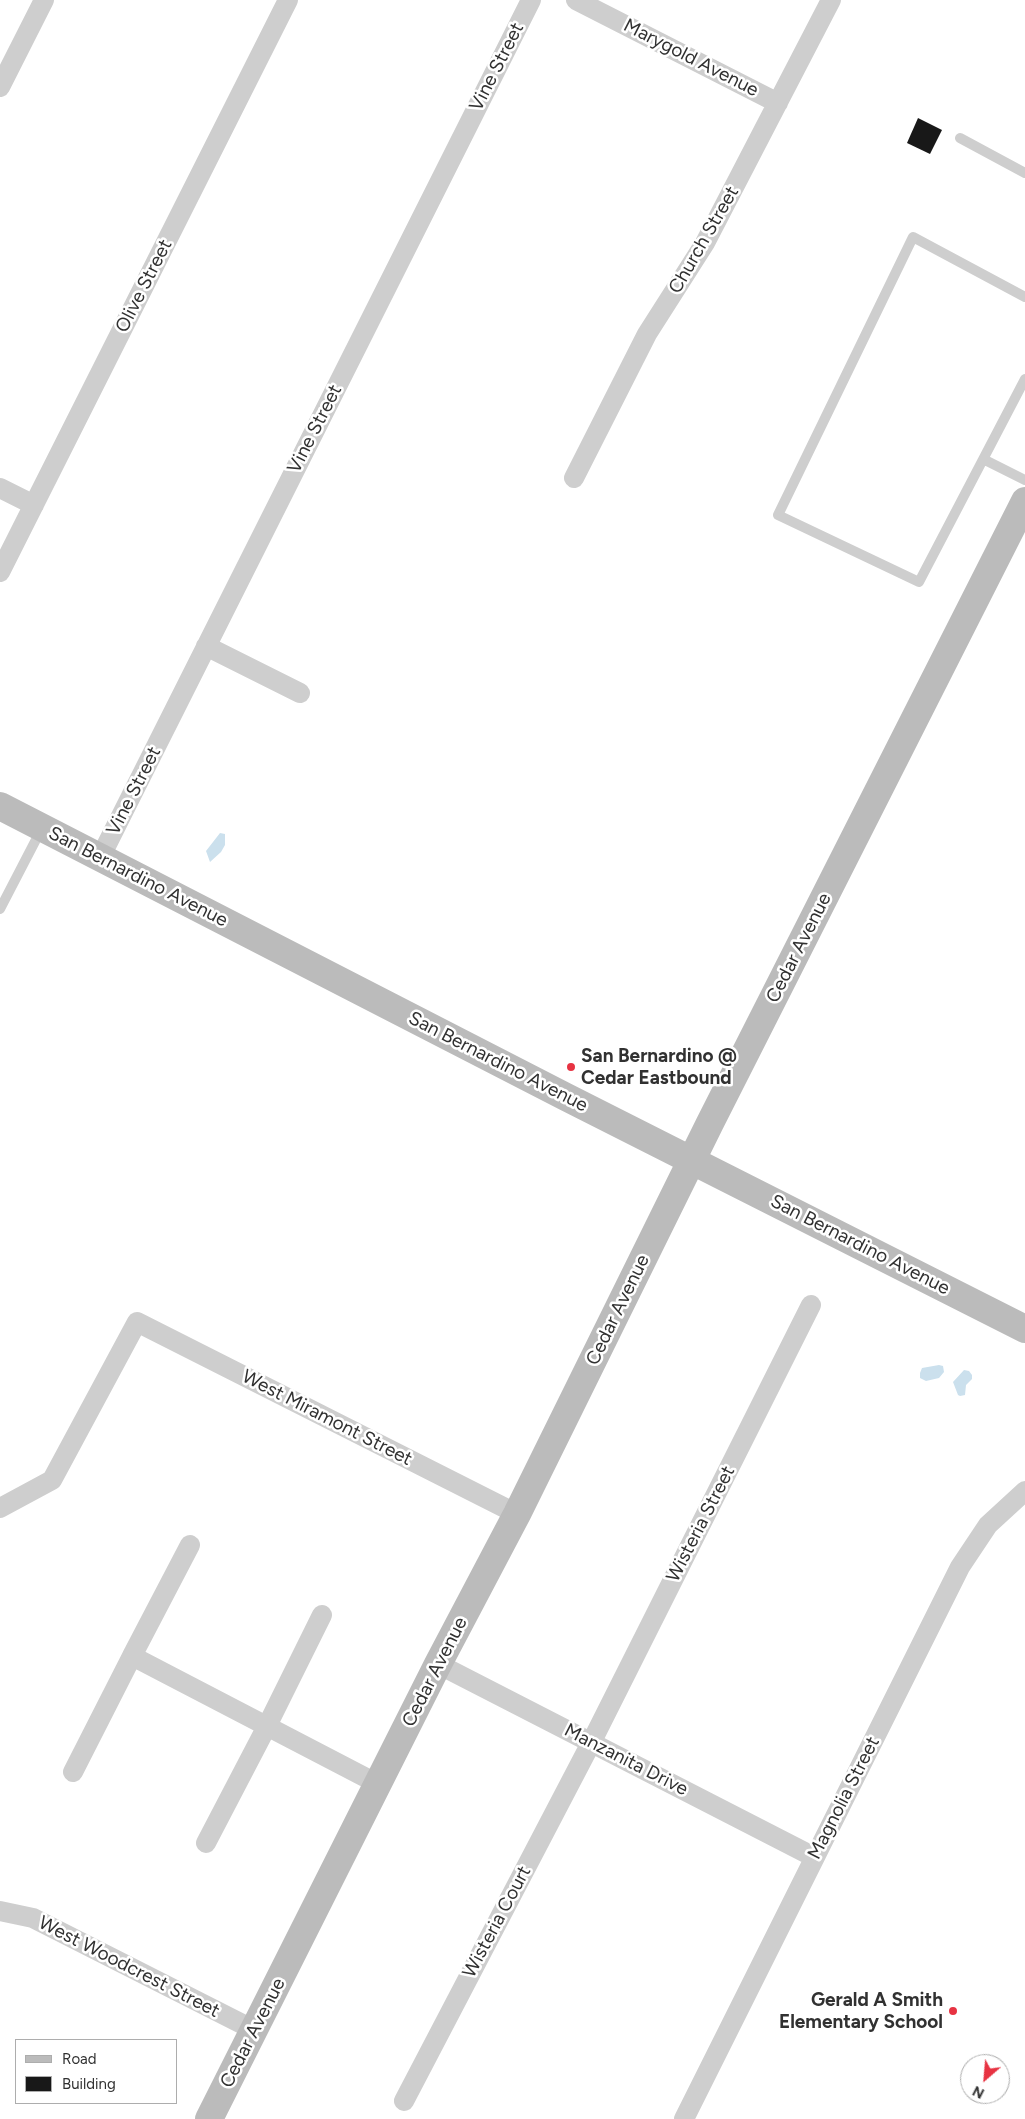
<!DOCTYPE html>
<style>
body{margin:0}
#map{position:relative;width:1025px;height:2119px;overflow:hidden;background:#fff;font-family:Figtree,sans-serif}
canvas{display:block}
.legend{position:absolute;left:15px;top:2039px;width:162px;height:65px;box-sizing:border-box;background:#fff;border:1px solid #adadad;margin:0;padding:6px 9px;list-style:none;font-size:15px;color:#313131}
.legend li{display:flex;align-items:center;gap:10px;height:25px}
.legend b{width:25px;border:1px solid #adadad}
.north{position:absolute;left:960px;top:2054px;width:50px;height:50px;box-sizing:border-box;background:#fff;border:1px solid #adadad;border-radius:50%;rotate:207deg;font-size:14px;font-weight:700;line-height:20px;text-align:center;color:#313131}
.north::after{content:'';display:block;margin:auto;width:18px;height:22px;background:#e73342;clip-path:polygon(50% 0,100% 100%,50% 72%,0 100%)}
</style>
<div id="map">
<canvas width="1025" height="2119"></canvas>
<ul class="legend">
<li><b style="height:6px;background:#bbb"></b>Road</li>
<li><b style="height:14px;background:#181818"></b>Building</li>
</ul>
<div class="north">N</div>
</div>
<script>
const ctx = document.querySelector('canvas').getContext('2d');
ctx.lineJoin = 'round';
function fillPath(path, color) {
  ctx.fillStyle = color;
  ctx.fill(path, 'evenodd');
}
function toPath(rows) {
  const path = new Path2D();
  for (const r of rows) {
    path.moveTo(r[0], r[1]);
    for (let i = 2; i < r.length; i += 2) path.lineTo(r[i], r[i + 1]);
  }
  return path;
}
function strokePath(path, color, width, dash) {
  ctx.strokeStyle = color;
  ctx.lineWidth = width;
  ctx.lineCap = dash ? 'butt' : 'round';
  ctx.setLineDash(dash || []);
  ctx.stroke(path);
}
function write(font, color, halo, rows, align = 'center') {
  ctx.font = font + ' Figtree,sans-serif';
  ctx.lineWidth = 5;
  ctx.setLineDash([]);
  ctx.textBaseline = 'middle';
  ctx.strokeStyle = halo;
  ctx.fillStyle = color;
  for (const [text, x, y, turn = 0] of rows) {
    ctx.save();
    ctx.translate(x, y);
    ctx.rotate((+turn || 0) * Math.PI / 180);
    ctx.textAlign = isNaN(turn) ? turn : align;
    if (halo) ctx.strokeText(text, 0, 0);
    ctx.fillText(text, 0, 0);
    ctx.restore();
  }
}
fillPath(toPath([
 [220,833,225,834,225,845,221,852,210,862,206,851],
 [939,1365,943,1366,944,1372,939,1378,926,1381,920,1378,920,1373,922,1368],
 [964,1370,969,1371,972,1375,972,1379,966,1385,965,1395,960,1396,958,1395,953,1382]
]), '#cbe0ed');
fillPath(toPath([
 [918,118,942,130,930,154,907,143]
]), '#181818');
strokePath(toPath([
 [960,138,1025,173],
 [1025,297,913,237,778,515,919,582,1025,379],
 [985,460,1025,480],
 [0,909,42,828]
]), '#cecece', 10);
strokePath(toPath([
 [576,0,778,103],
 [0,87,44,0],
 [574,478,647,334,705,243,831,0],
 [0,488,34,505],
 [0,572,288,0],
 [206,646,300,693],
 [100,858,531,0],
 [0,1508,52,1480,137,1322,517,1514],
 [132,1656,190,1545],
 [438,1664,814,1857],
 [73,1772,132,1656,378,1784],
 [206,1843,267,1726,322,1615],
 [0,1911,33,1918,254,2030],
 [404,2101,591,1743,811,1305],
 [684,2119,960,1567,988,1525,1025,1491]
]), '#cecece', 20);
strokePath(toPath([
 [0,806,566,1097,1025,1329],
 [209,2119,438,1664,517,1514,710,1123,1025,501]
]), '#bbb', 28);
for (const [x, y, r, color] of [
 [571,1067,5,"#e73342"],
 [953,2011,5,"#e73342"]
]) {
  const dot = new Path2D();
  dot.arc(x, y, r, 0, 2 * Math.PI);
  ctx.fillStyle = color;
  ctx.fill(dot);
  strokePath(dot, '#fff', 2);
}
write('19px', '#313131', '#fff', [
 ["Marygold Avenue",691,58,27],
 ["Vine Street",497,67,-63],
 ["Church Street",704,240,-60],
 ["Olive Street",144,286,-63],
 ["Vine Street",315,429,-63],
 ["Vine Street",134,791,-63],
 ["San Bernardino Avenue",138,877,27],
 ["Cedar Avenue",799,948,-63],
 ["San Bernardino Avenue",498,1062,27],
 ["San Bernardino Avenue",860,1245,27],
 ["Cedar Avenue",618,1310,-64],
 ["West Miramont Street",327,1418,27],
 ["Wisteria Street",701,1524,-63],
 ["Cedar Avenue",435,1672,-63],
 ["Manzanita Drive",626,1760,27],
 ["Magnolia Street",844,1798,-63],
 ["Wisteria Court",497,1922,-62],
 ["West Woodcrest Street",129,1967,27],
 ["Cedar Avenue",253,2033,-63]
]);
write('bold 19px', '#313131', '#fff', [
 ["San Bernardino @",581,1056],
 ["Cedar Eastbound",581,1078],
 ["Gerald A Smith",943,2000,"right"],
 ["Elementary School",943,2022,"right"]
], 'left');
</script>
